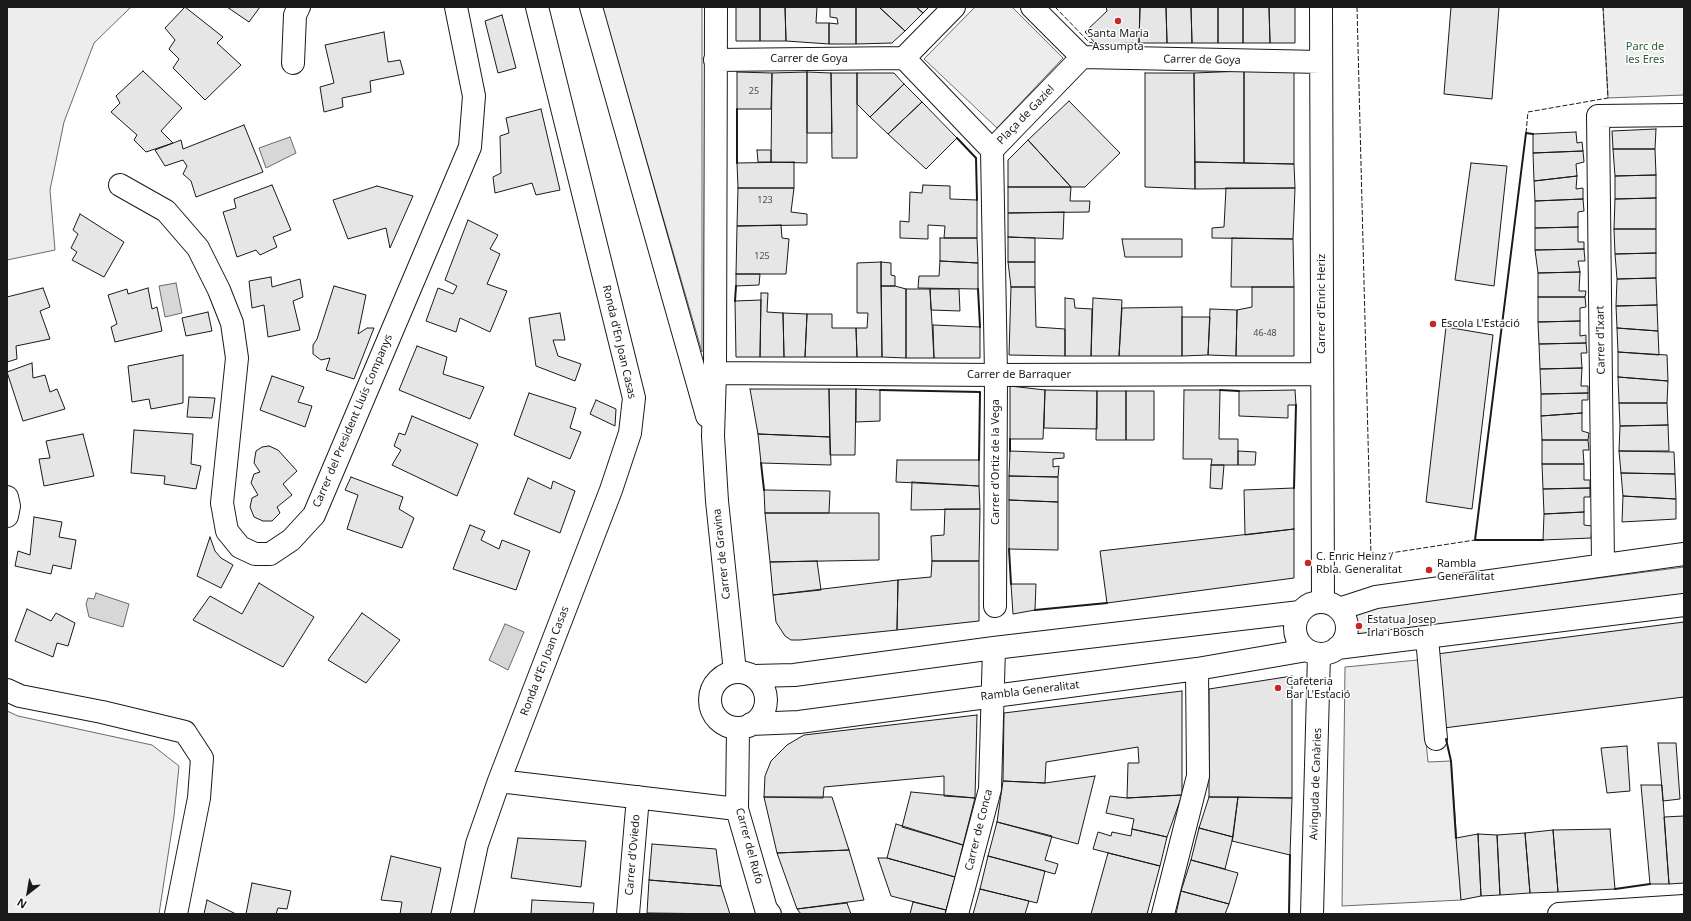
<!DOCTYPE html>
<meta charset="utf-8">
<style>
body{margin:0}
#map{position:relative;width:1691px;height:921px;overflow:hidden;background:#fff;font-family:"Noto Sans",sans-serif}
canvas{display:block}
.frame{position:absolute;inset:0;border:8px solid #1a1a1a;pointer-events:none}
.north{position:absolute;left:8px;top:873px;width:40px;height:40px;-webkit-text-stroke:3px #fff;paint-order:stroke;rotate:211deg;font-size:11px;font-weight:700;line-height:16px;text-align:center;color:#1a1a1a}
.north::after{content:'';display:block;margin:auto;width:14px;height:18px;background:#1a1a1a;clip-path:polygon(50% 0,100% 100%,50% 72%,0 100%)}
</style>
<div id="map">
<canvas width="1691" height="921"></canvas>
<div class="frame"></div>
<div class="north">N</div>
</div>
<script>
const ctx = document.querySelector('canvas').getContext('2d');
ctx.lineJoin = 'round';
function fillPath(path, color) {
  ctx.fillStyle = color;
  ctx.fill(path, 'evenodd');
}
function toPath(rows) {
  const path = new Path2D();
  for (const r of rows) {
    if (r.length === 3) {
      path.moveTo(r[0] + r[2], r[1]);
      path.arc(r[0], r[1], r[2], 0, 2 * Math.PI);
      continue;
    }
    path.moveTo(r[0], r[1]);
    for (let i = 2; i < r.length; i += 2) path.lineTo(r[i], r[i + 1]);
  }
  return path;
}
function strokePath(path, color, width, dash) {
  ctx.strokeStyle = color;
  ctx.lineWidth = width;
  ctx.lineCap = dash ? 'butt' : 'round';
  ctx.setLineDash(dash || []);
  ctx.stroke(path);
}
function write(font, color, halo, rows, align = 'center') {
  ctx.font = font + ' "Noto Sans",sans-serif';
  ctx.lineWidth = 3;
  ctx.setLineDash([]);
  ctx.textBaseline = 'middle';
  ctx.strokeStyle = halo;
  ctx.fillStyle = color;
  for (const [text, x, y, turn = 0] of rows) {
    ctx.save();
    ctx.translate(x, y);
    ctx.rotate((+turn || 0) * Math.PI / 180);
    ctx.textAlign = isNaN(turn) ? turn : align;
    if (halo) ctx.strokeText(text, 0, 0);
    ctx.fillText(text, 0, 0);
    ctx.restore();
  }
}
const built = toPath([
 [7,7,131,7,94,43,64,122,50,190,55,250,7,260,7,7],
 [602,7,702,7,702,352,602,7],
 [975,7,1012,7,1063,58,997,128,924,59,975,7],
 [1603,7,1684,7,1684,95,1608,98,1603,7],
 [1684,567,1684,594,1356,637,1353,610,1684,567],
 [1418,660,1428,762,1451,761,1461,900,1342,906,1345,667,1418,660],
 [7,711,18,716,152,745,179,766,174,816,159,914,7,914,7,711]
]);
fillPath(built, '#ededed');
strokePath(built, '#6a6a6a', 1);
const water = toPath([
 [290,137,296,153,266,168,259,148,290,137],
 [176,283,182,313,165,317,159,286,176,283],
 [96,593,129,604,123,627,89,617,86,604,88,598,94,599,96,593],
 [505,624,524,632,508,670,489,660,505,624]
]);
fillPath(water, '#d7d7d7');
strokePath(water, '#6a6a6a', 1);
const building = toPath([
 [185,7,223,37,217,43,241,65,205,100,173,68,179,59,169,49,175,40,165,28,185,7],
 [227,7,260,7,249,22,227,7],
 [736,7,760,7,760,41,736,41,736,7],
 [760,7,785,7,786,41,760,41,760,7],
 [785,7,817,7,816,23,829,23,829,44,786,41,785,7],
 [830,7,856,7,856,44,829,44,829,23,838,24,837,18,830,17,830,7],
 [856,7,879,7,905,31,892,43,856,44,856,7],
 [879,7,916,7,923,13,905,31,879,7],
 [916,7,929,7,923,13,916,7],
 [1106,7,1140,7,1139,43,1096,44,1085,32,1107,11,1106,7],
 [1140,7,1166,7,1167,43,1139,43,1140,7],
 [1166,7,1191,7,1192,43,1167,43,1166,7],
 [1191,7,1218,7,1218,43,1192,43,1191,7],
 [1218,7,1243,7,1243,43,1218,43,1218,7],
 [1243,7,1269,7,1270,43,1243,43,1243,7],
 [1269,7,1295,7,1295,43,1270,43,1269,7],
 [1451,7,1499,7,1492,99,1444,94,1451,7],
 [502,15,516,68,498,73,485,21,502,15],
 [384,32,388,62,400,60,404,74,370,81,371,92,342,98,343,107,324,112,320,87,334,83,325,45,384,32],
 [143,71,182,108,161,131,173,143,146,152,134,140,137,135,111,112,120,103,116,96,143,71],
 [1244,71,1244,163,1195,162,1194,73,1244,71],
 [1244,71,1294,71,1294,164,1244,163,1244,71],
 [737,72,772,73,771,109,737,109,737,72],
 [807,72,831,73,832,133,807,133,807,72],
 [807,72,807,163,771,162,772,73,807,72],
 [831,73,857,73,857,158,832,158,831,73],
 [857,73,894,73,904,84,870,117,857,104,857,73],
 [1145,73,1194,73,1195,189,1145,187,1145,73],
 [904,84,922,102,888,134,870,117,904,84],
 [1069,101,1120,153,1085,187,1071,187,1028,140,1069,101],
 [922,102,957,138,926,169,888,134,922,102],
 [541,109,560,190,536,195,532,183,495,193,493,177,501,173,500,136,509,133,506,118,541,109],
 [244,125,263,172,196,197,191,181,183,174,187,166,183,160,165,166,155,150,181,140,183,149,244,125],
 [1656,129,1655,149,1613,149,1612,131,1656,129],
 [1576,132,1577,143,1582,142,1583,151,1533,153,1533,134,1576,132],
 [1028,140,1071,187,1008,187,1008,160,1028,140],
 [1613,149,1655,149,1656,175,1615,176,1613,149],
 [757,150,771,150,771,162,758,162,757,150],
 [1583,151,1584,162,1576,164,1577,176,1534,181,1533,153,1583,151],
 [794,162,794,188,738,188,737,163,794,162],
 [1195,162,1294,164,1295,188,1195,189,1195,162],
 [1471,163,1507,166,1494,286,1455,280,1471,163],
 [1656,175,1656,198,1615,199,1615,176,1656,175],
 [1577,176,1576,189,1583,188,1583,199,1535,201,1534,181,1577,176],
 [272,185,291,230,273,237,277,247,260,255,256,250,237,257,223,212,236,208,234,199,272,185],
 [923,185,950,186,950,199,977,200,977,238,944,238,945,226,928,225,928,239,900,238,900,221,909,222,910,192,922,193,923,185],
 [377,186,413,196,390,248,386,228,348,239,333,200,377,186],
 [1008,187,1071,187,1070,201,1090,201,1089,212,1008,213,1008,187],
 [738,188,794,188,791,212,807,214,807,225,737,226,738,188],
 [1226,188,1295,188,1293,239,1212,238,1212,228,1224,227,1226,188],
 [1656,198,1656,229,1614,229,1615,199,1656,198],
 [1583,199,1584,211,1578,212,1578,227,1535,228,1535,201,1583,199],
 [1064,212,1063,239,1008,237,1008,213,1064,212],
 [80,214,124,242,104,277,72,260,77,252,71,248,78,234,73,230,80,214],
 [468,220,498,235,490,249,500,254,487,284,507,291,490,332,460,318,456,332,426,321,438,288,453,294,457,286,445,280,468,220],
 [781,225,782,238,789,239,786,274,736,274,737,226,781,225],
 [1578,227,1578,242,1584,242,1584,249,1535,250,1535,228,1578,227],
 [1614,229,1656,229,1656,253,1615,254,1614,229],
 [1008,237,1035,238,1035,262,1008,262,1008,237],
 [940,238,977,238,978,263,940,261,940,238],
 [1232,238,1293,239,1294,287,1231,287,1232,238],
 [1122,239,1182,239,1182,257,1125,257,1122,239],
 [1584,249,1585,261,1578,261,1580,272,1538,273,1535,250,1584,249],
 [1656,253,1656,278,1617,279,1615,254,1656,253],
 [940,261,978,263,978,289,918,288,919,276,939,276,940,261],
 [881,262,891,263,891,275,895,276,895,286,881,286,881,262],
 [881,262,882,357,857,357,856,328,867,328,868,313,857,313,857,263,881,262],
 [1008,262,1035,262,1035,287,1011,287,1008,262],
 [1580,272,1579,291,1586,291,1585,297,1538,297,1538,273,1580,272],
 [736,274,760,274,759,285,736,286,736,274],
 [271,277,272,287,300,279,303,297,293,301,300,330,268,337,264,305,252,308,249,281,271,277],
 [1656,278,1657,305,1616,306,1617,279,1656,278],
 [334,286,366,295,358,334,367,328,374,328,354,379,326,370,330,358,321,360,313,354,313,345,317,339,334,286],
 [881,286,895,286,906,289,906,358,882,357,881,286],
 [1011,287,1035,287,1036,327,1065,329,1065,356,1009,355,1011,287],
 [1252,287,1294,287,1294,356,1236,356,1237,310,1252,307,1252,287],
 [43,288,50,307,40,311,50,339,16,346,17,359,7,362,7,297,43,288],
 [148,288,152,309,157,307,162,331,115,342,111,327,117,324,108,295,127,289,128,294,148,288],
 [906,289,930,289,934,358,906,358,906,289],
 [930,289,959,289,960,311,931,310,930,289],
 [761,293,768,293,767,312,783,313,784,357,760,357,761,293],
 [1538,297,1585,297,1586,307,1580,308,1580,321,1538,322,1538,297],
 [1065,298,1074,299,1075,308,1092,309,1091,356,1065,356,1065,298],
 [1093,298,1122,300,1119,356,1091,356,1093,298],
 [761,300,760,357,736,357,735,301,761,300],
 [1657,305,1658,331,1617,328,1616,306,1657,305],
 [1182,307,1182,356,1119,356,1122,308,1182,307],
 [1210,309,1237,310,1236,356,1208,355,1210,309],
 [208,312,212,331,186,336,182,318,208,312],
 [560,313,565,340,553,340,558,356,581,364,575,381,536,366,529,318,560,313],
 [783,313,807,314,805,357,784,357,783,313],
 [807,314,832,314,832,328,856,328,857,357,805,357,807,314],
 [1182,317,1210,317,1208,355,1182,356,1182,317],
 [1580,321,1580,336,1586,335,1586,343,1539,344,1538,322,1580,321],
 [933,325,980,327,980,358,934,358,933,325],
 [1446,327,1493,335,1472,509,1426,502,1446,327],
 [1617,328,1658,331,1659,355,1618,352,1617,328],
 [1586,343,1587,353,1581,353,1582,368,1540,369,1539,344,1586,343],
 [417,346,447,357,443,374,484,387,470,419,399,390,417,346],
 [1618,352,1667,355,1668,381,1618,377,1618,352],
 [183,355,183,403,151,409,149,399,132,402,128,366,183,355],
 [32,363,33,378,45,375,50,392,57,389,65,409,23,421,7,372,32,363],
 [1582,368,1581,386,1588,386,1588,393,1541,394,1540,369,1582,368],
 [272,376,304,387,298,402,312,406,305,427,260,410,272,376],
 [1618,377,1668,381,1667,403,1619,403,1618,377],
 [1010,386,1045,390,1043,439,1010,439,1010,386],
 [750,389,829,389,830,437,758,434,750,389],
 [829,389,856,389,855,455,830,455,829,389],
 [856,389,880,390,880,421,856,422,856,389],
 [1045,390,1097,391,1097,429,1044,428,1045,390],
 [1184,390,1220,390,1219,439,1238,439,1238,465,1211,465,1212,459,1183,459,1184,390],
 [1295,390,1296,405,1288,405,1288,418,1239,416,1239,391,1295,390],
 [1097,391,1126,391,1126,440,1096,440,1097,391],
 [1126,391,1154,391,1154,440,1126,440,1126,391],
 [529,393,576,408,570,428,581,432,570,459,514,435,529,393],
 [1588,393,1588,400,1582,400,1582,413,1541,416,1541,394,1588,393],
 [189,397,215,398,212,418,187,417,189,397],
 [596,400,616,409,615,426,590,414,596,400],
 [1619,403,1667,403,1668,425,1620,426,1619,403],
 [1582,413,1582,431,1589,433,1588,440,1542,440,1541,416,1582,413],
 [412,416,478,444,457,496,392,465,401,450,394,446,399,433,405,435,412,416],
 [1668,425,1669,451,1619,451,1620,426,1668,425],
 [134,430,193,434,191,464,201,466,196,489,164,484,165,476,131,473,134,430],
 [83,434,94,476,44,486,39,459,50,458,46,441,83,434],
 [758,434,830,437,831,465,761,463,758,434],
 [1542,440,1588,440,1589,450,1583,450,1584,464,1542,464,1542,440],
 [269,446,278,450,297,471,283,484,292,495,277,507,280,513,272,521,263,521,254,517,250,507,252,498,258,495,251,483,254,474,260,472,254,463,256,451,262,447,269,446],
 [1010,451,1064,453,1064,458,1053,459,1053,467,1059,466,1058,477,1009,476,1010,451],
 [1238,451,1256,452,1255,465,1238,465,1238,451],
 [1619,451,1674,452,1675,474,1621,473,1619,451],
 [897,460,979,460,979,486,896,482,897,460],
 [1542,464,1584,464,1584,480,1590,480,1590,488,1543,489,1542,464],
 [1211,465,1224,465,1222,489,1210,488,1211,465],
 [1621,473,1675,474,1676,499,1623,496,1621,473],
 [1009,476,1058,477,1058,502,1009,500,1009,476],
 [351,477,403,497,399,509,414,518,402,548,347,529,358,495,345,490,351,477],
 [528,478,551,489,553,481,575,491,560,533,514,514,528,478],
 [912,482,979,486,980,509,911,510,912,482],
 [1294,488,1294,529,1245,535,1244,490,1294,488],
 [1590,488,1590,497,1584,497,1584,512,1544,514,1543,489,1590,488],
 [764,490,830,491,829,513,765,513,764,490],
 [1623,496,1676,499,1676,519,1622,522,1623,496],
 [1009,500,1058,502,1058,550,1009,549,1009,500],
 [945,509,980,509,979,561,932,561,931,536,944,535,945,509],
 [1584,512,1584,525,1592,526,1591,538,1543,540,1544,514,1584,512],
 [765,513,879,513,879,560,770,562,765,513],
 [34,517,62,522,59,537,76,540,71,569,53,565,51,574,15,566,18,551,30,555,34,517],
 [470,525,485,531,481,540,499,549,502,540,530,551,516,590,453,569,470,525],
 [1294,529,1294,578,1107,603,1100,551,1294,529],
 [210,537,215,551,221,558,233,565,221,588,197,576,210,537],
 [817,561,821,590,773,595,770,562,817,561],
 [932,561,979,561,979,621,897,630,898,580,931,577,932,561],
 [898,580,897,630,800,640,791,640,785,636,776,622,773,595,898,580],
 [259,583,314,617,283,667,193,620,210,596,242,614,259,583],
 [1011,584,1036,584,1035,610,1013,614,1011,584],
 [27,609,51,621,56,613,75,623,68,646,57,643,53,657,15,641,27,609],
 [362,613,400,640,366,683,328,660,362,613],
 [1684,622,1684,697,1444,728,1437,654,1684,622],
 [1292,676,1292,798,1209,797,1209,689,1292,676],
 [1182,691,1182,795,1127,798,1128,763,1139,763,1138,747,1046,762,1045,783,1003,781,1004,713,1182,691],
 [977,715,975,798,944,796,944,776,824,787,823,798,764,797,765,776,771,761,787,745,804,735,977,715],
 [1658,743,1676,743,1680,799,1663,801,1658,743],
 [1627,746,1630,791,1607,793,1601,748,1627,746],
 [1095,776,1078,844,997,822,1003,781,1045,783,1095,776],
 [1641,785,1662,785,1669,884,1650,884,1641,785],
 [911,792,975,798,963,845,902,827,911,792],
 [1182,795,1167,837,1132,829,1134,819,1106,813,1110,796,1127,798,1182,795],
 [764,797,832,797,849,850,777,853,764,797],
 [1209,797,1238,797,1233,837,1199,828,1209,797],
 [1238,797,1292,798,1290,855,1232,841,1238,797],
 [1684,816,1684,883,1669,884,1664,817,1684,816],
 [997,822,1052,836,1045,860,1058,864,1055,874,988,856,997,822],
 [896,824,963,845,955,877,887,858,896,824],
 [1199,828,1233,837,1225,869,1191,860,1199,828],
 [1132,829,1167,837,1160,866,1093,849,1098,832,1111,836,1112,832,1131,836,1132,829],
 [1610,829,1615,889,1558,892,1553,830,1610,829],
 [1553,830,1558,892,1530,893,1525,833,1553,830],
 [1525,833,1530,893,1500,895,1497,835,1525,833],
 [1478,834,1497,835,1500,895,1481,896,1478,834],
 [1478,834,1481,896,1461,900,1456,838,1478,834],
 [518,838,586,841,581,887,511,878,518,838],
 [652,844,716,849,721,886,649,880,652,844],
 [849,850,864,900,797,909,777,853,849,850],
 [1108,853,1160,866,1147,914,1091,914,1108,853],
 [391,856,441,868,431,914,400,914,402,902,381,900,391,856],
 [988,856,1045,871,1037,903,980,889,988,856],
 [878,858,887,858,955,877,946,910,891,896,878,858],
 [1191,860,1238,873,1229,904,1181,891,1191,860],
 [649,880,721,886,730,914,647,913,649,880],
 [252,883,291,891,287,909,278,908,276,914,246,914,252,883],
 [980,889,1029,901,1025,914,973,914,980,889],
 [1181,891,1229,904,1225,914,1176,914,1181,891],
 [207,900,236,914,204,914,207,900],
 [532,900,594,903,593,914,531,914,532,900],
 [913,902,946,910,945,914,910,914,913,902],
 [847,903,851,914,801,914,797,909,847,903]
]);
fillPath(building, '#e6e6e6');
strokePath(building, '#1a1a1a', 1);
const minor = toPath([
 [591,7,707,416],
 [716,7,715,373,713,436,717,501,735,672],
 [954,7,904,58,992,150,1082,57,1032,7],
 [1321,7,1323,602],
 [1082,57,1321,62],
 [715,60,904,58],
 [293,63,295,15,299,7],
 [992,150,996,375,995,606],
 [120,185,166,211,198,248,219,290,232,323,237,358,222,503,227,531,240,547,255,554,270,554,291,540,314,515,470,147,474,96,456,7],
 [715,373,996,375,1322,374],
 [7,497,9,506,7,516],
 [1603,564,1598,116,1684,115],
 [1321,628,26],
 [1339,609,1376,597,1684,554],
 [1427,638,1436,739],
 [1337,648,1684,605],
 [738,700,28],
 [753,676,794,675,994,648,1300,612],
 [7,690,20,696,102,712,185,732,202,758,199,798,176,914],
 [751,724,799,722,1197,669,1307,650],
 [738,728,737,809,766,909,770,914],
 [499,781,737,809],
 [462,914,477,844,499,781,611,490,630,433,634,398,537,7],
 [628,914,638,797],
 [957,914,990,789,994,648],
 [1163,914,1198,776,1197,669],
 [1312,914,1319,654],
 [1559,914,1684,906]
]);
strokePath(minor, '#1a1a1a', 24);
strokePath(minor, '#fff', 22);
strokePath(toPath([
 [1055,7,1089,42,1096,44],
 [1357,7,1371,556,1475,540],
 [1526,133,1528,112,1608,98,1603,7]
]), '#1a1a1a', 1, [5, 2]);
strokePath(toPath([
 [737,109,737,163],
 [1533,134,1526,133,1475,540,1543,540],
 [957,138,976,158,977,200],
 [978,289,980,327],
 [735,301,736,286],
 [880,390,980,392,979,460],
 [1220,390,1239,391],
 [1010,451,1010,439],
 [761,463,764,490],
 [1294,488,1296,405],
 [1009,549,1011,584],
 [1035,610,1107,603],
 [1446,739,1451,761,1456,838],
 [1615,889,1650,884],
 [1289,914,1290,855]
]), '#1a1a1a', 2);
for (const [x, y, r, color] of [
 [1118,21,4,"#c62828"],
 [1433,324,4,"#c62828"],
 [1308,563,4,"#c62828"],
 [1429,570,4,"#c62828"],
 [1359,626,4,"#c62828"],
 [1278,688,4,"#c62828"]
]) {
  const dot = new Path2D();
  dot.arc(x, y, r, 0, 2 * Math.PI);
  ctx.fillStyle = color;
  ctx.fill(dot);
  strokePath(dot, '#fff', 1.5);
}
write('9px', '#4d4d4d', null, [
 ["25",754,91],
 ["123",765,200],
 ["125",762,256],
 ["46-48",1265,333]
]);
write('11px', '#1a1a1a', '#fff', [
 ["Santa Maria",1118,34,"center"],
 ["Assumpta",1118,47,"center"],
 ["Escola L'Estació",1441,324],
 ["C. Enric Heinz /",1316,557],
 ["Rbla. Generalitat",1316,570],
 ["Rambla",1437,564],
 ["Generalitat",1437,577],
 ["Estatua Josep",1367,620],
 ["Irla i Bosch",1367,633],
 ["Cafeteria",1286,682],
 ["Bar L'Estació",1286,695]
], 'left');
write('11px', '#2b5a34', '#fff', [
 ["Parc de",1645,47],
 ["les Eres",1645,60]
]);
write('11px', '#1a1a1a', '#fff', [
 ["Carrer de Goya",809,59],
 ["Carrer de Goya",1202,60,1],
 ["Plaça de Gaziel",1026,115,-46],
 ["Carrer d'Enric Heriz",1322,304,-90],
 ["Carrer d'Ixart",1601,340,-91],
 ["Ronda d'En Joan Casas",619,342,77],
 ["Carrer de Barraquer",1019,375],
 ["Carrer del President Lluís Companys",353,421,-67],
 ["Carrer d'Ortiz de la Vega",996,462,-90],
 ["Carrer de Gravina",722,554,-96],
 ["Ronda d'En Joan Casas",545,661,-69],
 ["Rambla Generalitat",1030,691,-7],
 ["Avinguda de Canàries",1316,784,-88],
 ["Carrer de Conca",979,830,-76],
 ["Carrer del Rufo",749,846,75],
 ["Carrer d'Oviedo",633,855,-85]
]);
</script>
